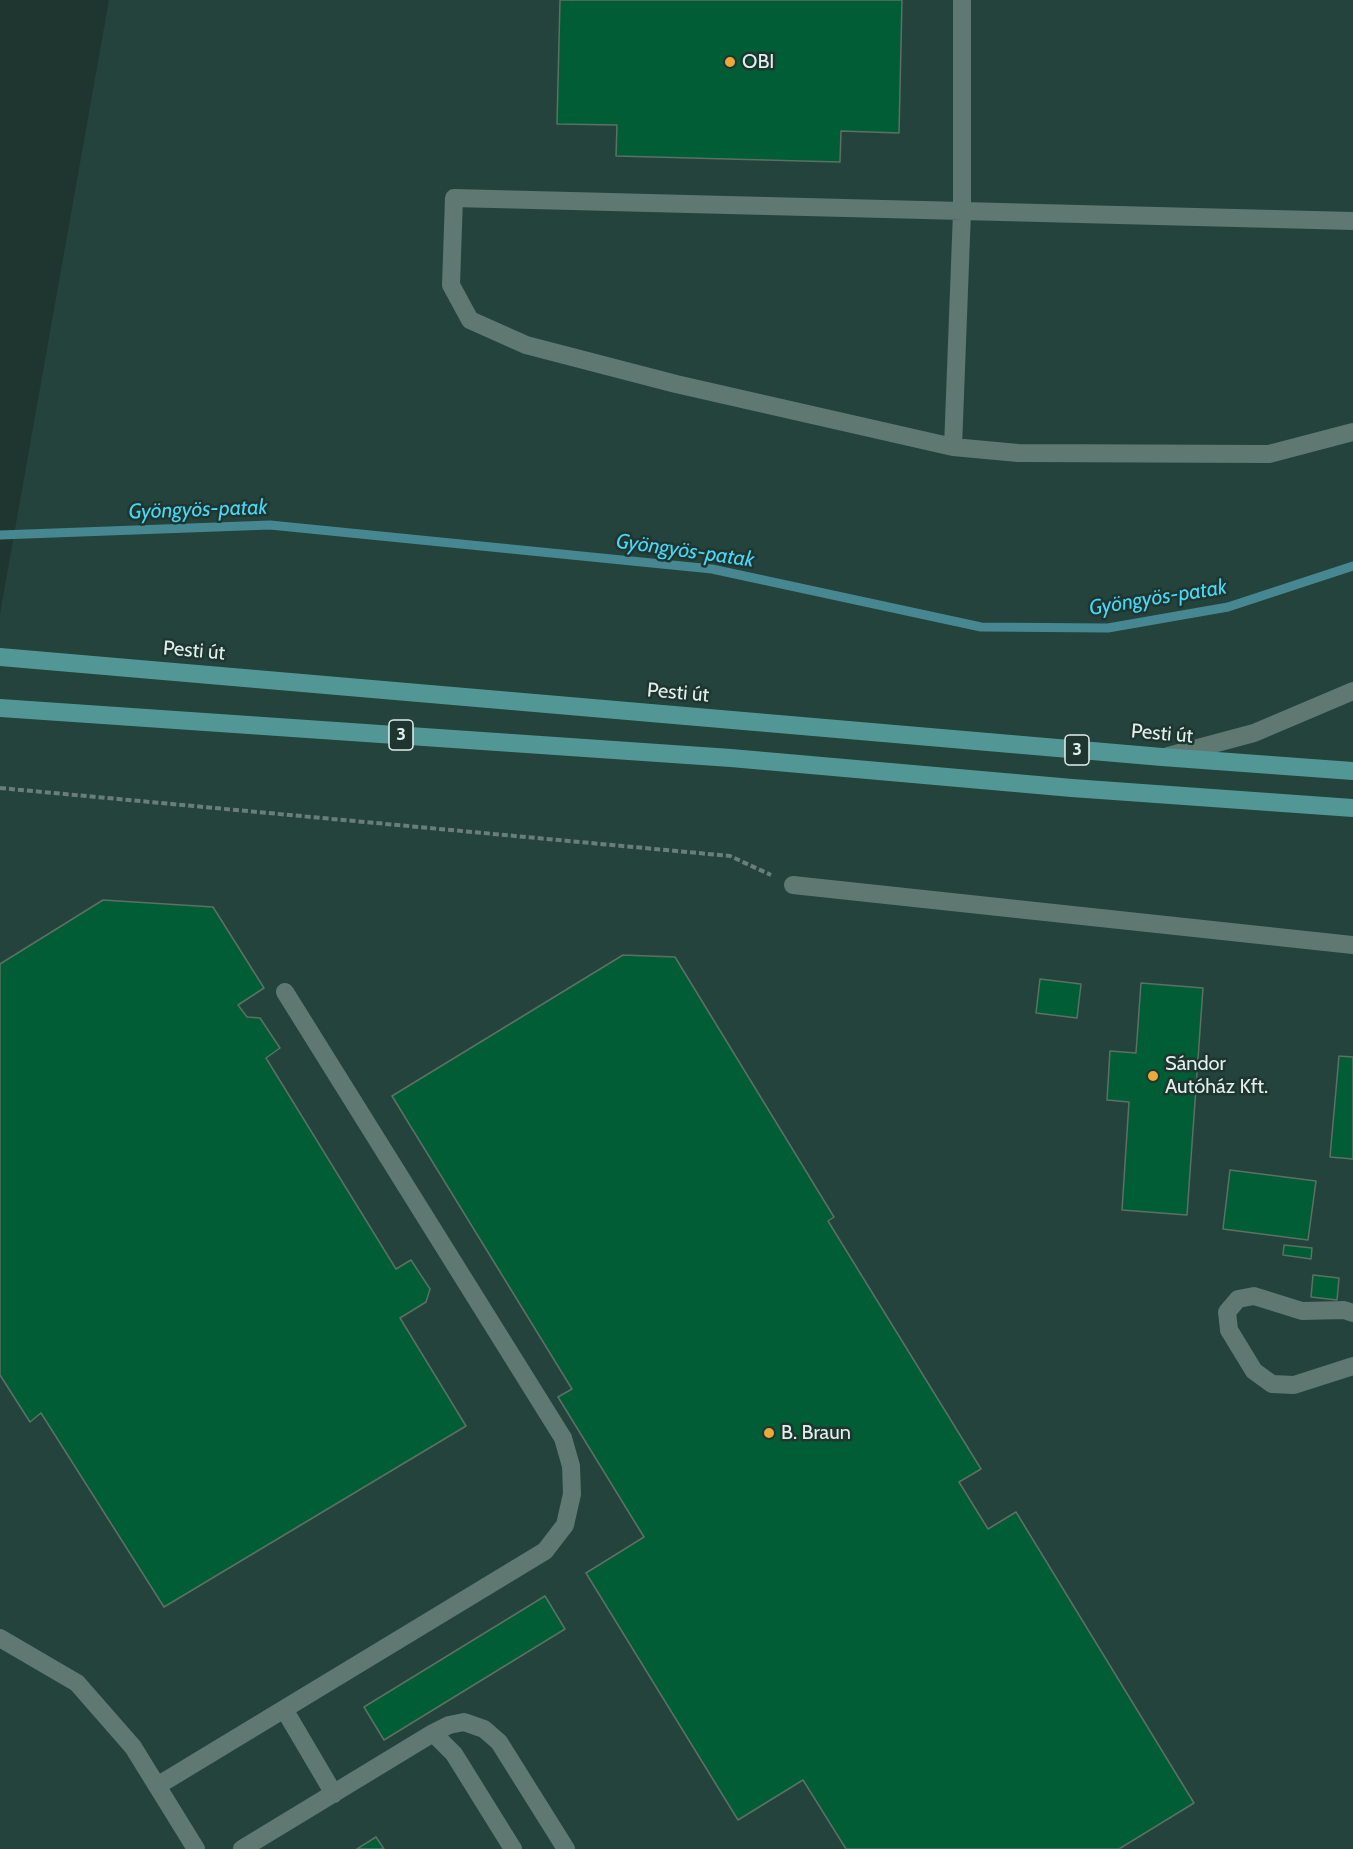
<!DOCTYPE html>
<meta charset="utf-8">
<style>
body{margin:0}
canvas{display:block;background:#1f3630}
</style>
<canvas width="1353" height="1849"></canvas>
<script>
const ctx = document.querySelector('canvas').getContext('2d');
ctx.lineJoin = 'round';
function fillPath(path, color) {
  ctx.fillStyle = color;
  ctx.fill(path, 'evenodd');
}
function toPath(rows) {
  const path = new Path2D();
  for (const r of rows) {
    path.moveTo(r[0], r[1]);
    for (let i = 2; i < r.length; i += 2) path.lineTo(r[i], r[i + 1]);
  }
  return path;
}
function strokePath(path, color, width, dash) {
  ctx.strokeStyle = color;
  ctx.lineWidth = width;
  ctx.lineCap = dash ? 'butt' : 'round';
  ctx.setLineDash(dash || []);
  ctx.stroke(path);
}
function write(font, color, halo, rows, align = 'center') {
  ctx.font = font + ' Cabin,sans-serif';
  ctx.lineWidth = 5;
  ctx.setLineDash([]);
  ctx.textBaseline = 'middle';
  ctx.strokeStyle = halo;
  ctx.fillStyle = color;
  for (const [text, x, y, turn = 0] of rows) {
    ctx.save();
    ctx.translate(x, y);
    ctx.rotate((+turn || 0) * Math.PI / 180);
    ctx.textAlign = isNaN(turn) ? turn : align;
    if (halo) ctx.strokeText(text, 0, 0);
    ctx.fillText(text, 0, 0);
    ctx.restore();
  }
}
fillPath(toPath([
 [109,0,1353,0,1353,1849,0,1849,0,614]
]), '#24433c');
strokePath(toPath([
 [0,535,270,525,712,569,981,627,1108,628,1228,607,1353,566]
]), '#468791', 9);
const building = toPath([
 [560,0,902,0,899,133,841,131,840,162,616,156,617,125,557,124,560,0],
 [103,900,213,907,264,988,238,1005,247,1017,260,1018,280,1048,266,1058,396,1269,411,1260,430,1289,426,1302,400,1318,466,1426,164,1607,41,1413,30,1422,0,1375,0,964,103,900],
 [623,955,675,957,834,1217,828,1221,981,1469,959,1482,988,1529,1016,1512,1194,1803,1119,1849,846,1849,803,1780,738,1820,586,1573,644,1537,558,1397,572,1389,392,1096,623,955],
 [1040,979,1081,984,1077,1018,1036,1013,1040,979],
 [1141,983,1203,988,1187,1215,1122,1210,1129,1102,1107,1100,1110,1051,1136,1053,1141,983],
 [1339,1056,1353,1057,1353,1159,1330,1157,1339,1056],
 [1230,1170,1316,1181,1308,1240,1223,1229,1230,1170],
 [1284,1245,1312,1248,1311,1259,1283,1255,1284,1245],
 [1313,1275,1339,1278,1337,1300,1311,1297,1313,1275],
 [545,1596,565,1629,384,1740,364,1707,545,1596],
 [376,1837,384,1849,357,1849,376,1837]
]);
fillPath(building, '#005d35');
strokePath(building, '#5d7064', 1.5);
strokePath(toPath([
 [0,788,730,856,771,875]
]), '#6a7d78', 4, [6, 3]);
strokePath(toPath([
 [1353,221,454,198,451,285,470,320,526,345,676,384,953,447,1018,453,1269,454,1353,432],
 [953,447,962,212,962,0],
 [1168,756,1254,733,1353,691],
 [793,885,1353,945],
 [1353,1313,1344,1310,1302,1311,1254,1296,1238,1299,1227,1312,1229,1330,1254,1371,1272,1384,1294,1385,1353,1366],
 [0,1638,77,1683,133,1747,196,1849],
 [284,1709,334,1794],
 [433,1733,449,1725,464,1722,484,1729,499,1742,566,1849],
 [157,1786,545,1551,565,1525,572,1494,571,1466,563,1438,285,992],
 [242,1849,433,1733,454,1754,513,1849]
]), '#5f7871', 18);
strokePath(toPath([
 [0,657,1162,757,1353,771],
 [0,708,731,758,1072,788,1353,808]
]), '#529796', 18);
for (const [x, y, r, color] of [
 [730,62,6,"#eba939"],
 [1153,1076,6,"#eba939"],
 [769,1433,6,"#eba939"]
]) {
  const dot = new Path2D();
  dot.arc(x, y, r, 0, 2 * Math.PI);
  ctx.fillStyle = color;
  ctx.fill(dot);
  strokePath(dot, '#1f3630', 2);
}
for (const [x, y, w] of [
 [401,735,24],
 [1077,750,24]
]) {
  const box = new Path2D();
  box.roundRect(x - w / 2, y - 15, w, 30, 4.5);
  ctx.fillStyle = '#1f3630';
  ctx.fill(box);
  strokePath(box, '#e2efeb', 1.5);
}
write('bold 18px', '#e2efeb', null, [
 ["3",401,735],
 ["3",1077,750]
]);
write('20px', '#e2efeb', '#1f3630', [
 ["OBI",742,62],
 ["Sándor",1165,1064],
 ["Autóház Kft.",1165,1087],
 ["B. Braun",781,1433]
], 'left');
write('20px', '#e2efeb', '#1f3630', [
 ["Pesti út",194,651,5],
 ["Pesti út",678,693,5],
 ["Pesti út",1162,734,5]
]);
write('italic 21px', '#4ad6f7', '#1f3630', [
 ["Gyöngyös-patak",198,510,-2],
 ["Gyöngyös-patak",685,551,8],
 ["Gyöngyös-patak",1158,598,-9]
]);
</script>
